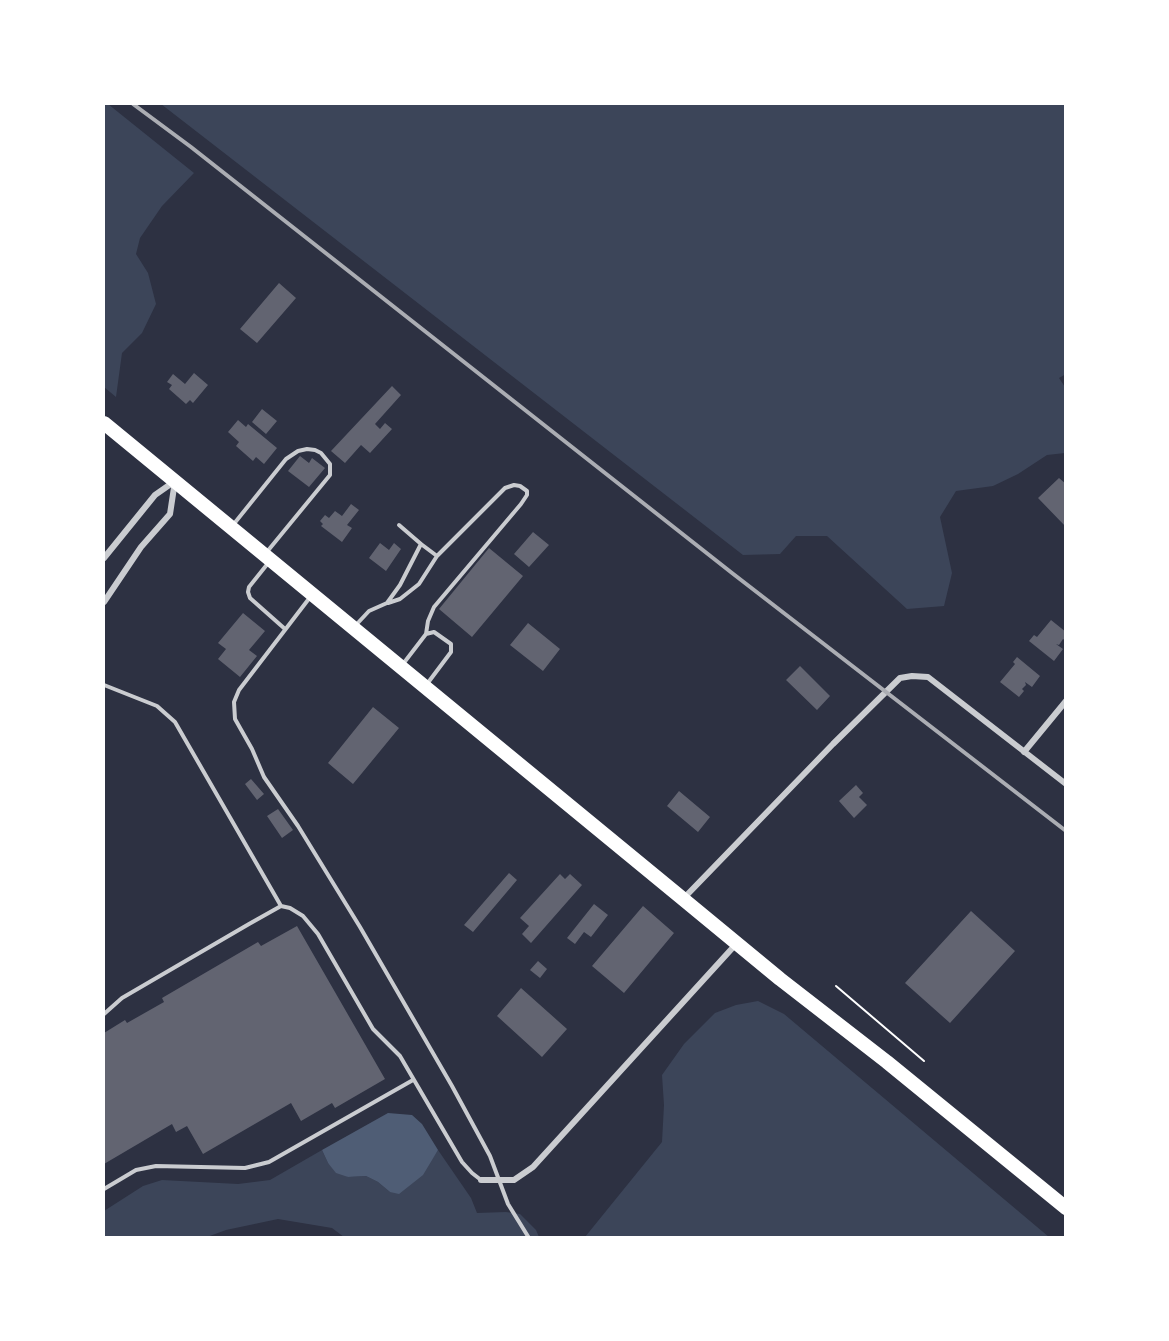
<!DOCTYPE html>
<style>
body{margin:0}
#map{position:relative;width:1169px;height:1341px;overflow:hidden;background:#2d3142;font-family:Literata,serif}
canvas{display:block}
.frame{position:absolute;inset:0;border:105px solid #fff;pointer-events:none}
</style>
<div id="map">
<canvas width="1169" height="1341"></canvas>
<div class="frame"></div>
</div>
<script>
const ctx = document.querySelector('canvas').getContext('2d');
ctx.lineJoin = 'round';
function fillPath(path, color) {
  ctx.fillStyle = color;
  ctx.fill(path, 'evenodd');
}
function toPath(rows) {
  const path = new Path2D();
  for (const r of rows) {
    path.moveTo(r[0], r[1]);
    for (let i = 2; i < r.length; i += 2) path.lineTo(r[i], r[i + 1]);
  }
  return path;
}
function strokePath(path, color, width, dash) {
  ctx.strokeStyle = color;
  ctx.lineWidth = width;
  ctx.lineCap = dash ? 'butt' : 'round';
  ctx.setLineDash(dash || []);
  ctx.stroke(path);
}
fillPath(toPath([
 [104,104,108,104,194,173,162,206,140,238,136,254,148,273,156,304,142,333,122,353,116,397,104,387],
 [161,104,1065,104,1066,374,1059,378,1065,387,1065,453,1047,455,1018,474,993,486,956,491,940,517,952,573,944,606,907,609,827,536,796,536,780,554,743,555],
 [758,1001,784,1014,1049,1237,585,1237,662,1142,664,1105,662,1075,684,1044,715,1013,736,1005],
 [322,1150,328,1163,348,1177,366,1176,378,1182,390,1192,431,1160,438,1150,471,1198,477,1213,506,1212,520,1214,536,1230,539,1237,344,1237,332,1228,278,1219,226,1230,207,1237,104,1238,104,1211,143,1186,162,1180,238,1184,270,1180]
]), '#3c4559');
fillPath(toPath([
 [388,1113,412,1115,422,1124,438,1150,423,1175,399,1194,390,1192,378,1182,366,1176,348,1177,336,1173,328,1163,322,1150]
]), '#4f5d75');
fillPath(toPath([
 [279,283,296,298,257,343,240,329],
 [194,373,208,385,193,403,190,400,186,404,169,389,172,385,167,382,173,374,185,384],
 [392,386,401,395,375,424,380,429,385,423,392,429,370,453,361,445,345,463,331,451],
 [262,409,277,421,266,434,252,422],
 [238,420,246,427,248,424,277,448,264,464,256,457,253,461,236,446,239,442,228,432],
 [300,456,309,463,312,458,325,468,309,487,288,471],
 [1059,478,1066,484,1066,527,1038,498],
 [351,504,359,510,347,525,352,528,342,542,321,526,323,524,320,521,325,515,329,518,335,511,342,516],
 [533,532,549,545,529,567,514,554],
 [380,543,389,550,394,543,401,549,386,571,369,558],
 [489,548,523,576,472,637,439,609],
 [243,613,265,631,249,650,257,656,240,677,218,659,226,649,218,643],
 [1051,620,1066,632,1066,641,1063,639,1059,645,1056,644,1063,649,1054,661,1029,641,1034,635,1037,637],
 [528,623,560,649,543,671,510,645],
 [1017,657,1040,676,1032,687,1025,682,1026,685,1022,689,1024,691,1019,697,1000,682,1015,664,1013,662],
 [800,666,830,696,817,710,786,680],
 [373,707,399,728,353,784,328,763],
 [251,779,264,794,257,800,245,784],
 [856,785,863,793,859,797,867,805,854,818,839,801],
 [679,791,710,817,698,832,667,806],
 [278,809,293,830,282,838,267,816],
 [509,873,517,880,473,932,464,925],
 [560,874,565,879,570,874,582,885,531,943,522,934,529,926,520,918],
 [594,904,608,915,591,937,584,932,575,944,567,938],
 [643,906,674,933,624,993,592,966],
 [971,911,1015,951,950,1023,905,983],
 [297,926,385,1079,335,1108,332,1103,301,1121,291,1103,203,1154,187,1126,176,1132,172,1124,104,1164,104,1033,125,1020,127,1023,164,1002,162,998,258,942,261,946],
 [538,961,547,969,540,978,530,970],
 [521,988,567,1029,542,1057,497,1016]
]), '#626471');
strokePath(toPath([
 [836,986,924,1061]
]), '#fff', 2);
strokePath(toPath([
 [233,525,286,459,298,451,307,449,315,450,321,453,330,464,330,475,266,553],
 [269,562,249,587,248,592,250,598,285,629],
 [311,596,239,690,234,702,235,719,252,749,264,777,298,826,360,927,452,1086,490,1156,508,1204,529,1238],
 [388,603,400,599,419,584,437,556,421,544],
 [355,626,369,611,387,603,400,585,421,544,399,525],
 [426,634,434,632,451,644,451,652,427,684],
 [403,664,426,634,428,621,434,607,521,504,527,495,527,491,520,486,514,485,505,488,437,556],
 [104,685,157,706,175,722,281,906],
 [104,1014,122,998,249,924,281,906,290,908,303,916,318,934,373,1029,400,1056,462,1162,472,1173,481,1180],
 [104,1189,136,1170,156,1166,245,1168,269,1162,413,1080]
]), '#caccd0', 4);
strokePath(toPath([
 [104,558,155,495,175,481],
 [104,602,141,547,170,514,175,481],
 [1024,752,1066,701],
 [683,899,833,744,900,678,912,676,928,677,1066,784],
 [481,1180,514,1180,533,1167,737,943]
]), '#caccd0', 6);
strokePath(toPath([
 [104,423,683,899,780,979,887,1062,1066,1208]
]), '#fff', 14);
strokePath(toPath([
 [133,104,191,147,732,573,1066,831]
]), '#abadb3', 4);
</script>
